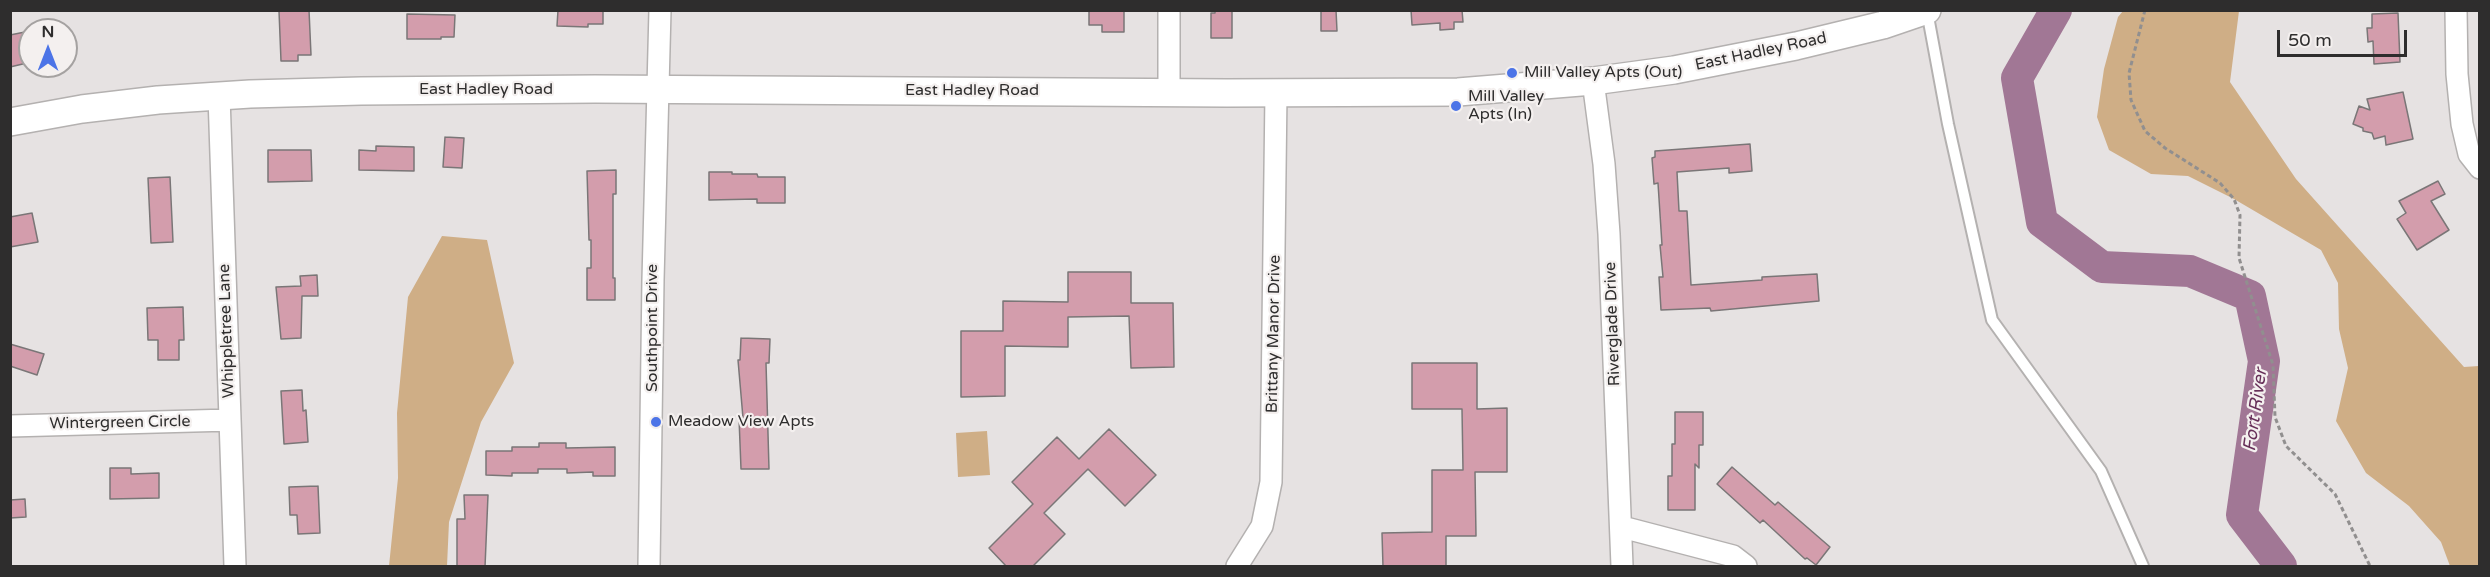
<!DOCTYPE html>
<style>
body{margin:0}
#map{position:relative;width:2490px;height:577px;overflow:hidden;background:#e6e2e2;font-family:"Varela Round",sans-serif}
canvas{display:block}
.frame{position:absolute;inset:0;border:12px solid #2e2d2d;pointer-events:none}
.north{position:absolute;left:18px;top:18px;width:60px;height:60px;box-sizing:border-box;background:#f4f0ef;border:2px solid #a5a2a1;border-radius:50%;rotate:0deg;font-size:16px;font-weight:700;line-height:24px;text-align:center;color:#2e2d2d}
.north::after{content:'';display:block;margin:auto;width:21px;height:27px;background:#4c74e7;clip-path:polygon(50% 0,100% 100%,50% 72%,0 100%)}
.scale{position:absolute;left:2277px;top:30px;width:130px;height:27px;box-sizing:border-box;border:3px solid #2e2d2d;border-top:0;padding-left:8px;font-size:18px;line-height:21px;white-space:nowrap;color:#2e2d2d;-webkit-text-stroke:4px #f4f0ef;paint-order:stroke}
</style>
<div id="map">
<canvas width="2490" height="577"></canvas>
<div class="frame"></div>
<div class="north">N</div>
<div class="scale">50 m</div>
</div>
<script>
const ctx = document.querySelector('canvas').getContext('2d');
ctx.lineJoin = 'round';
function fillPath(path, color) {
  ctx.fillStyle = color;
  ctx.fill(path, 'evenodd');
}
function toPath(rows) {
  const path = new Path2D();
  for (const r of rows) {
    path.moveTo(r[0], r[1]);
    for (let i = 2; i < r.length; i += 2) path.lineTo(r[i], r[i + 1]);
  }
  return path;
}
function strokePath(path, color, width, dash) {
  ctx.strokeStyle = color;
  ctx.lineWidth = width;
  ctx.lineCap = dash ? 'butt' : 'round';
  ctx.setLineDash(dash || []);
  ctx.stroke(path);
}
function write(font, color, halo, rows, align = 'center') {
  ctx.font = font + ' "Varela Round",sans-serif';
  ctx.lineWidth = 4.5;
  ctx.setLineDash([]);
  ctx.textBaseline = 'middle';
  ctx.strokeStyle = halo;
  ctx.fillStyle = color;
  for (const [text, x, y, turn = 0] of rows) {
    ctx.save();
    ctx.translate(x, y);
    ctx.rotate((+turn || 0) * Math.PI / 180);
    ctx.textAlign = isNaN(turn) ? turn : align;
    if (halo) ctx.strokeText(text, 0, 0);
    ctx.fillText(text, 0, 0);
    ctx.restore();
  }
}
fillPath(toPath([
 [2123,11,2239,11,2230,82,2296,179,2464,367,2479,366,2479,566,2450,566,2441,542,2409,506,2366,473,2336,421,2348,368,2339,329,2338,283,2321,250,2234,199,2188,176,2151,174,2109,150,2097,117,2104,69,2118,17],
 [442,236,487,240,514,363,481,422,449,522,447,566,389,566,398,478,397,413,408,297],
 [987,431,990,475,958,477,956,433]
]), '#cfae86');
strokePath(toPath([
 [2056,10,2017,78,2042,222,2102,267,2190,271,2250,296,2264,361,2242,515,2281,566]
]), '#a17795', 32);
const building = toPath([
 [309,10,311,55,298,55,298,61,281,61,279,11,309,10],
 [558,10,603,10,603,24,588,24,588,27,557,26,558,10],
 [1089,10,1124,10,1124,32,1102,32,1102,25,1089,25,1089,10],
 [1215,10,1232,10,1232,38,1211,38,1211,13,1215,13,1215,10],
 [1321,10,1336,10,1337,31,1321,31,1321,10],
 [1411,10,1462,10,1463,22,1454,22,1454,29,1440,30,1440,23,1412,25,1411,10],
 [2398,13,2400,62,2374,64,2373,41,2368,42,2367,28,2372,28,2372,14,2398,13],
 [407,14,455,15,454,37,441,37,441,39,407,39,407,14],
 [30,31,30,56,25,57,27,63,10,67,10,35,30,31],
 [2403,92,2413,139,2386,145,2385,136,2374,139,2372,133,2363,131,2363,128,2353,124,2359,106,2370,110,2367,99,2403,92],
 [445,137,464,138,462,168,443,167,445,137],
 [1750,144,1752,171,1729,173,1729,168,1677,172,1679,211,1687,211,1691,285,1762,280,1762,277,1817,274,1819,301,1711,311,1710,308,1661,310,1659,277,1663,277,1660,245,1662,245,1658,183,1654,184,1652,158,1655,157,1655,151,1750,144],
 [376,146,414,147,414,171,359,170,359,150,376,151,376,146],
 [268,150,311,150,312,181,268,182,268,150],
 [616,170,616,194,613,194,613,278,615,278,615,300,587,300,587,268,591,268,591,240,589,240,587,171,616,170],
 [709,172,732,172,732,174,757,174,758,177,785,177,785,203,757,203,757,199,709,200,709,172],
 [170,177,173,242,151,243,148,178,170,177],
 [2438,181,2445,194,2431,201,2449,230,2417,250,2397,219,2406,213,2399,201,2438,181],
 [32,213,38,242,10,247,10,217,32,213],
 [1068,272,1131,272,1131,303,1173,303,1174,367,1131,368,1129,316,1068,317,1068,347,1005,346,1005,396,961,397,961,331,1003,331,1003,301,1068,302,1068,272],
 [317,275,318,296,302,296,301,338,281,339,276,287,301,286,300,276,317,275],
 [183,307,184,340,179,340,179,360,158,360,158,340,148,340,147,308,183,307],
 [741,338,770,339,769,363,766,363,769,469,741,469,739,418,743,418,738,360,740,360,741,338],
 [10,344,44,354,37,375,10,366,10,344],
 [1412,363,1477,363,1477,409,1507,408,1507,472,1475,472,1476,536,1446,536,1446,567,1383,567,1382,533,1432,532,1432,470,1463,470,1462,409,1412,409,1412,363],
 [302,390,303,411,306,410,308,442,284,444,281,391,302,390],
 [1675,412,1703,412,1703,445,1699,445,1699,468,1695,464,1695,510,1668,510,1668,476,1672,476,1672,444,1675,444,1675,412],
 [1109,429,1156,475,1125,506,1088,469,1044,513,1065,534,1032,567,1007,567,989,548,1033,504,1012,482,1057,437,1079,459,1109,429],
 [539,443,566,443,566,448,615,447,615,476,593,476,593,472,567,473,567,469,538,469,538,473,512,473,512,476,486,475,486,451,512,451,512,447,539,447,539,443],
 [1732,467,1775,505,1778,502,1830,547,1816,565,1807,558,1805,559,1763,520,1760,523,1717,484,1732,467],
 [110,468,131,468,131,474,159,473,159,498,110,499,110,468],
 [318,486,320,533,298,534,297,515,290,515,289,487,318,486],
 [464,495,488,495,485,567,457,567,457,519,465,519,464,495],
 [25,499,26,517,10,518,10,500,25,499]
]);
fillPath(building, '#d39dac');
strokePath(building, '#7a7677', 1.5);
const service = toPath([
 [1927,11,1948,124,1992,320,2101,471,2143,566]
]);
const minor = toPath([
 [1169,10,1169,92],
 [2456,10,2457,74,2462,124,2469,154,2480,168],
 [1593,81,1604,164,1609,234,1622,566],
 [219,96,235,566],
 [10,426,230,420],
 [1622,527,1733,556,1746,566],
 [649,566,653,280,660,10],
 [1237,566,1262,526,1271,482,1276,93]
]);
const tertiary = toPath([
 [10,122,82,109,158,100,250,94,361,91,595,89,1227,93,1458,92,1593,81,1674,70,1796,46,1883,25,1927,10]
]);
strokePath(service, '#b4b1b0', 14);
strokePath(minor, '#b4b1b0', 24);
strokePath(tertiary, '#b4b1b0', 30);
strokePath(toPath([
 [2145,10,2129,73,2131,100,2145,131,2165,148,2220,183,2234,199,2240,215,2239,258,2273,365,2275,417,2286,446,2335,494,2370,566]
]), '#918f8f', 3, [4.5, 3]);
strokePath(service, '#fff', 10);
strokePath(minor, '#fff', 21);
strokePath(tertiary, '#fff', 27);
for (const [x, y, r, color] of [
 [1512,73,6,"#4c74e7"],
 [1456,106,6,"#4c74e7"],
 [656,422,6,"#4c74e7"]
]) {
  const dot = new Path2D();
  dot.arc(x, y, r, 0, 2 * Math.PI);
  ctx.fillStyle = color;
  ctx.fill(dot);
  strokePath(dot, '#f4f0ef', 2);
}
write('16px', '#2e2d2d', '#f4f0ef', [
 ["East Hadley Road",1761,52,-12],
 ["East Hadley Road",486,90],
 ["East Hadley Road",972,91],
 ["Riverglade Drive",1613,324,-92],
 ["Southpoint Drive",653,328,-90],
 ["Whippletree Lane",227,331,-92],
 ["Brittany Manor Drive",1274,334,-89],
 ["Wintergreen Circle",120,423,-1]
]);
write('16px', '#2e2d2d', '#f4f0ef', [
 ["Mill Valley Apts (Out)",1524,73],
 ["Mill Valley",1468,97],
 ["Apts (In)",1468,115],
 ["Meadow View Apts",668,422]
], 'left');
write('italic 18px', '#673059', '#f4f0ef', [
 ["Fort River",2256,410,-82]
]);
</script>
